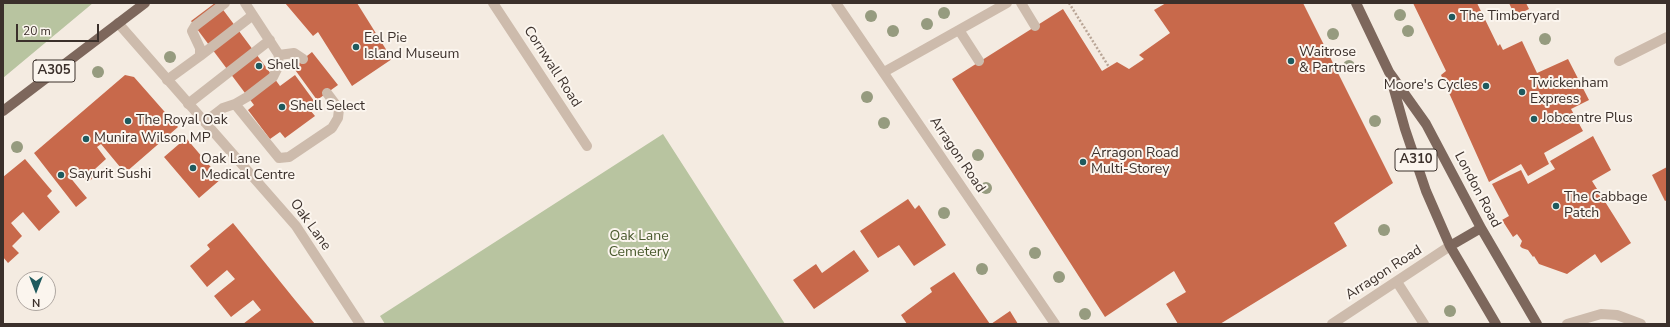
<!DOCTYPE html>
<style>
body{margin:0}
#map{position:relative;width:1670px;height:327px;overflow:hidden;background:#f4ebe1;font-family:"Nunito Sans",sans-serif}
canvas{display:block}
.frame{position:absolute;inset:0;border:4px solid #3b302b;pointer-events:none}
.north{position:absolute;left:16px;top:271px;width:40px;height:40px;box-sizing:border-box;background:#fbf5ee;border:1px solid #aea6a0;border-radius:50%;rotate:180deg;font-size:11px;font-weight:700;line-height:16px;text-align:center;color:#3b302b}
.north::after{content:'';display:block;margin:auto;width:14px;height:18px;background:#1f5a5e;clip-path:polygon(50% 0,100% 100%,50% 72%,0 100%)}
.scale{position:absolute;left:16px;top:24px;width:83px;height:18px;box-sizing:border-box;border:2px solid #3b302b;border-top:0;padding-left:5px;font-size:12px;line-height:14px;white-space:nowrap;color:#3b302b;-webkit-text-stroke:3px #fbf5ee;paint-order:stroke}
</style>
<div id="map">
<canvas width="1670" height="327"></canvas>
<div class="frame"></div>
<div class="north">N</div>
<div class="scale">20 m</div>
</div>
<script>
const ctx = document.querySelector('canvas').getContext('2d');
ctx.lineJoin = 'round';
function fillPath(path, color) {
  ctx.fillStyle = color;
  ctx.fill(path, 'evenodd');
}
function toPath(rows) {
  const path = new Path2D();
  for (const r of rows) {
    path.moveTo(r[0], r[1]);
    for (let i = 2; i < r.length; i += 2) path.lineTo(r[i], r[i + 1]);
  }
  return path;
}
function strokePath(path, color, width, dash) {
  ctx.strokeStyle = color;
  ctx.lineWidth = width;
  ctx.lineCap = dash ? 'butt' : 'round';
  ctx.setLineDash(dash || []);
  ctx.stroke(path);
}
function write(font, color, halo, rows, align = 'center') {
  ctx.font = font + ' "Nunito Sans",sans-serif';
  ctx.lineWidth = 4;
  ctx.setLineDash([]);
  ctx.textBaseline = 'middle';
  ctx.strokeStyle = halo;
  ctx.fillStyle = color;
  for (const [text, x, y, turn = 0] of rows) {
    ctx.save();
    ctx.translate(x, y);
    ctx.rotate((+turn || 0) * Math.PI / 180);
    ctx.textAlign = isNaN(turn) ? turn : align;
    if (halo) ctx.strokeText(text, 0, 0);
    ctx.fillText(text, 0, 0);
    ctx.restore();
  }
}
fillPath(toPath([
 [3,3,93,3,3,78],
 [663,134,785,324,385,324,380,316]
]), '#b8c4a0');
fillPath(toPath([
 [215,3,218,3,280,86,295,75,317,105,310,110,315,116,285,138,280,132,270,139,248,110,254,105,191,21],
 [285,3,357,3,392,59,352,86,318,32,313,36],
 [1166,3,1303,3,1393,183,1334,223,1347,246,1220,324,1178,324,1166,304,1186,292,1174,271,1105,317,952,79,1063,9,1102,71,1117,62,1129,69,1144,59,1139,55,1170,33,1154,10],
 [1413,3,1477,3,1498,46,1500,44,1503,50,1522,41,1537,73,1568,59,1589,100,1571,109,1583,131,1544,153,1549,164,1528,176,1521,164,1489,182,1441,75,1446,71],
 [1509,3,1526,3,1529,9,1515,16],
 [312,52,338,85,317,100,293,67],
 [125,75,134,77,178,127,125,173,101,144,97,147,106,159,95,169,99,173,87,183,78,170,69,176,87,198,76,207,34,153],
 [1593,136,1611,170,1592,181,1631,243,1601,263,1595,254,1567,274,1539,264,1534,256,1533,257,1528,250,1522,248,1520,246,1522,241,1517,234,1513,237,1502,220,1509,216,1492,184,1521,170,1528,184,1555,169,1550,161],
 [186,138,221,179,199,198,164,157],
 [25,159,52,191,47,196,60,212,39,231,23,212,11,223,22,236,12,246,19,253,8,263,3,257,3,177],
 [1667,167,1667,200,1665,201,1652,175],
 [908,199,915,209,919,205,946,245,914,266,899,245,878,258,860,231],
 [233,223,295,300,315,324,243,324,261,310,253,300,231,317,214,296,235,279,227,270,207,287,190,266,210,249,207,245],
 [854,250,869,271,814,309,793,280,816,264,822,273],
 [954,272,990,324,907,324,901,315,932,292,930,288],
 [1010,311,1018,324,991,324]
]), '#c8694b');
strokePath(toPath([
 [1069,3,1109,67]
]), '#b9a596', 2.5, [2, 2]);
strokePath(toPath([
 [1021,3,1035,26],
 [959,30,979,61],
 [279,55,294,53,303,59],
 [200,56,253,15],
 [1619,61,1667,37],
 [884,72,1007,3],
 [167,80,200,56,200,48,192,31,195,26,225,3],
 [188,104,270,40],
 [235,104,279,158,289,157,332,128,338,118,339,109,327,93],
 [205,122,223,108,235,104,247,97,273,77,277,69,279,55,245,3],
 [1397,282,1424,324]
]), '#cdbbac', 10);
strokePath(toPath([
 [493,3,587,146],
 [836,3,1055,324],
 [118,23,296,226,360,324],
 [1332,324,1450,246],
 [1567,324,1601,314,1617,315,1641,324]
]), '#cdbbac', 10);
strokePath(toPath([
 [1356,3,1389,72,1426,124,1481,228,1537,324],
 [1391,79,1405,129,1426,191,1450,246,1496,324],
 [3,111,145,3],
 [1450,246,1481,228]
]), '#7d675c', 10);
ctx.fillStyle = '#969b7f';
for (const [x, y] of [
 [944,13],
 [1400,15],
 [871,16],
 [927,24],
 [893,31],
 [1408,31],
 [1333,34],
 [1545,39],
 [170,57],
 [1349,66],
 [98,72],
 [867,97],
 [1375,121],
 [884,123],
 [17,147],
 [978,155],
 [986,188],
 [944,213],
 [1384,230],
 [1035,253],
 [982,269],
 [1059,277],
 [1450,311],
 [1085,314]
]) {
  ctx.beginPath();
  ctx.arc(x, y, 6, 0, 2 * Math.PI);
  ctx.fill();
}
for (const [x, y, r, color] of [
 [1452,17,4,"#1f5a5e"],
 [356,47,4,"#1f5a5e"],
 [1291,61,4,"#1f5a5e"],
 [259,66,4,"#1f5a5e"],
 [1486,86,4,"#1f5a5e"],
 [1522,92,4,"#1f5a5e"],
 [282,107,4,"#1f5a5e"],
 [1534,119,4,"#1f5a5e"],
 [128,121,4,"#1f5a5e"],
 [86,139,4,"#1f5a5e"],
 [1083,162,4,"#1f5a5e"],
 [193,168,4,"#1f5a5e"],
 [61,175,4,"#1f5a5e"],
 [1556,206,4,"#1f5a5e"]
]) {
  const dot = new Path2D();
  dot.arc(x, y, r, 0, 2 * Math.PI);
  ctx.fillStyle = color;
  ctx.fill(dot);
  strokePath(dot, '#fbf5ee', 1.5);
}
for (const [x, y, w] of [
 [54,71,42],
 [1416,160,42]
]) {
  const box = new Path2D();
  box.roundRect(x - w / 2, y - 11, w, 22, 3);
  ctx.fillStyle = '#fbf5ee';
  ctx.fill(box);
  strokePath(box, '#3b302b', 1);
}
write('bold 13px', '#3b302b', null, [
 ["A305",54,71],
 ["A310",1416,160]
]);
write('14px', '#3b302b', '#fbf5ee', [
 ["The Timberyard",1460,17],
 ["Eel Pie",364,39],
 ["Island Museum",364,55],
 ["Waitrose",1299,53],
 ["& Partners",1299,69],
 ["Shell",267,66],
 ["Twickenham",1530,84],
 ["Express",1530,100],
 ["Moore's Cycles",1478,86,"right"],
 ["Shell Select",290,107],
 ["Jobcentre Plus",1542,119],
 ["The Royal Oak",136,121],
 ["Munira Wilson MP",94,139],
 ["Arragon Road",1091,154],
 ["Multi-Storey",1091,170],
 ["Oak Lane",201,160],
 ["Medical Centre",201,176],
 ["Sayurit Sushi",69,175],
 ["The Cabbage",1564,198],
 ["Patch",1564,214]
], 'left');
write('14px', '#3b302b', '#fbf5ee', [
 ["Cornwall Road",552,67,57],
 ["Arragon Road",957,155,56],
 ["London Road",1477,190,62],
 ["Oak Lane",310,225,54],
 ["Arragon Road",1384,273,-33]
]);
write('14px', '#4a5a2e', '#fbf5ee', [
 ["Oak Lane",639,237],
 ["Cemetery",639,253]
]);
</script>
